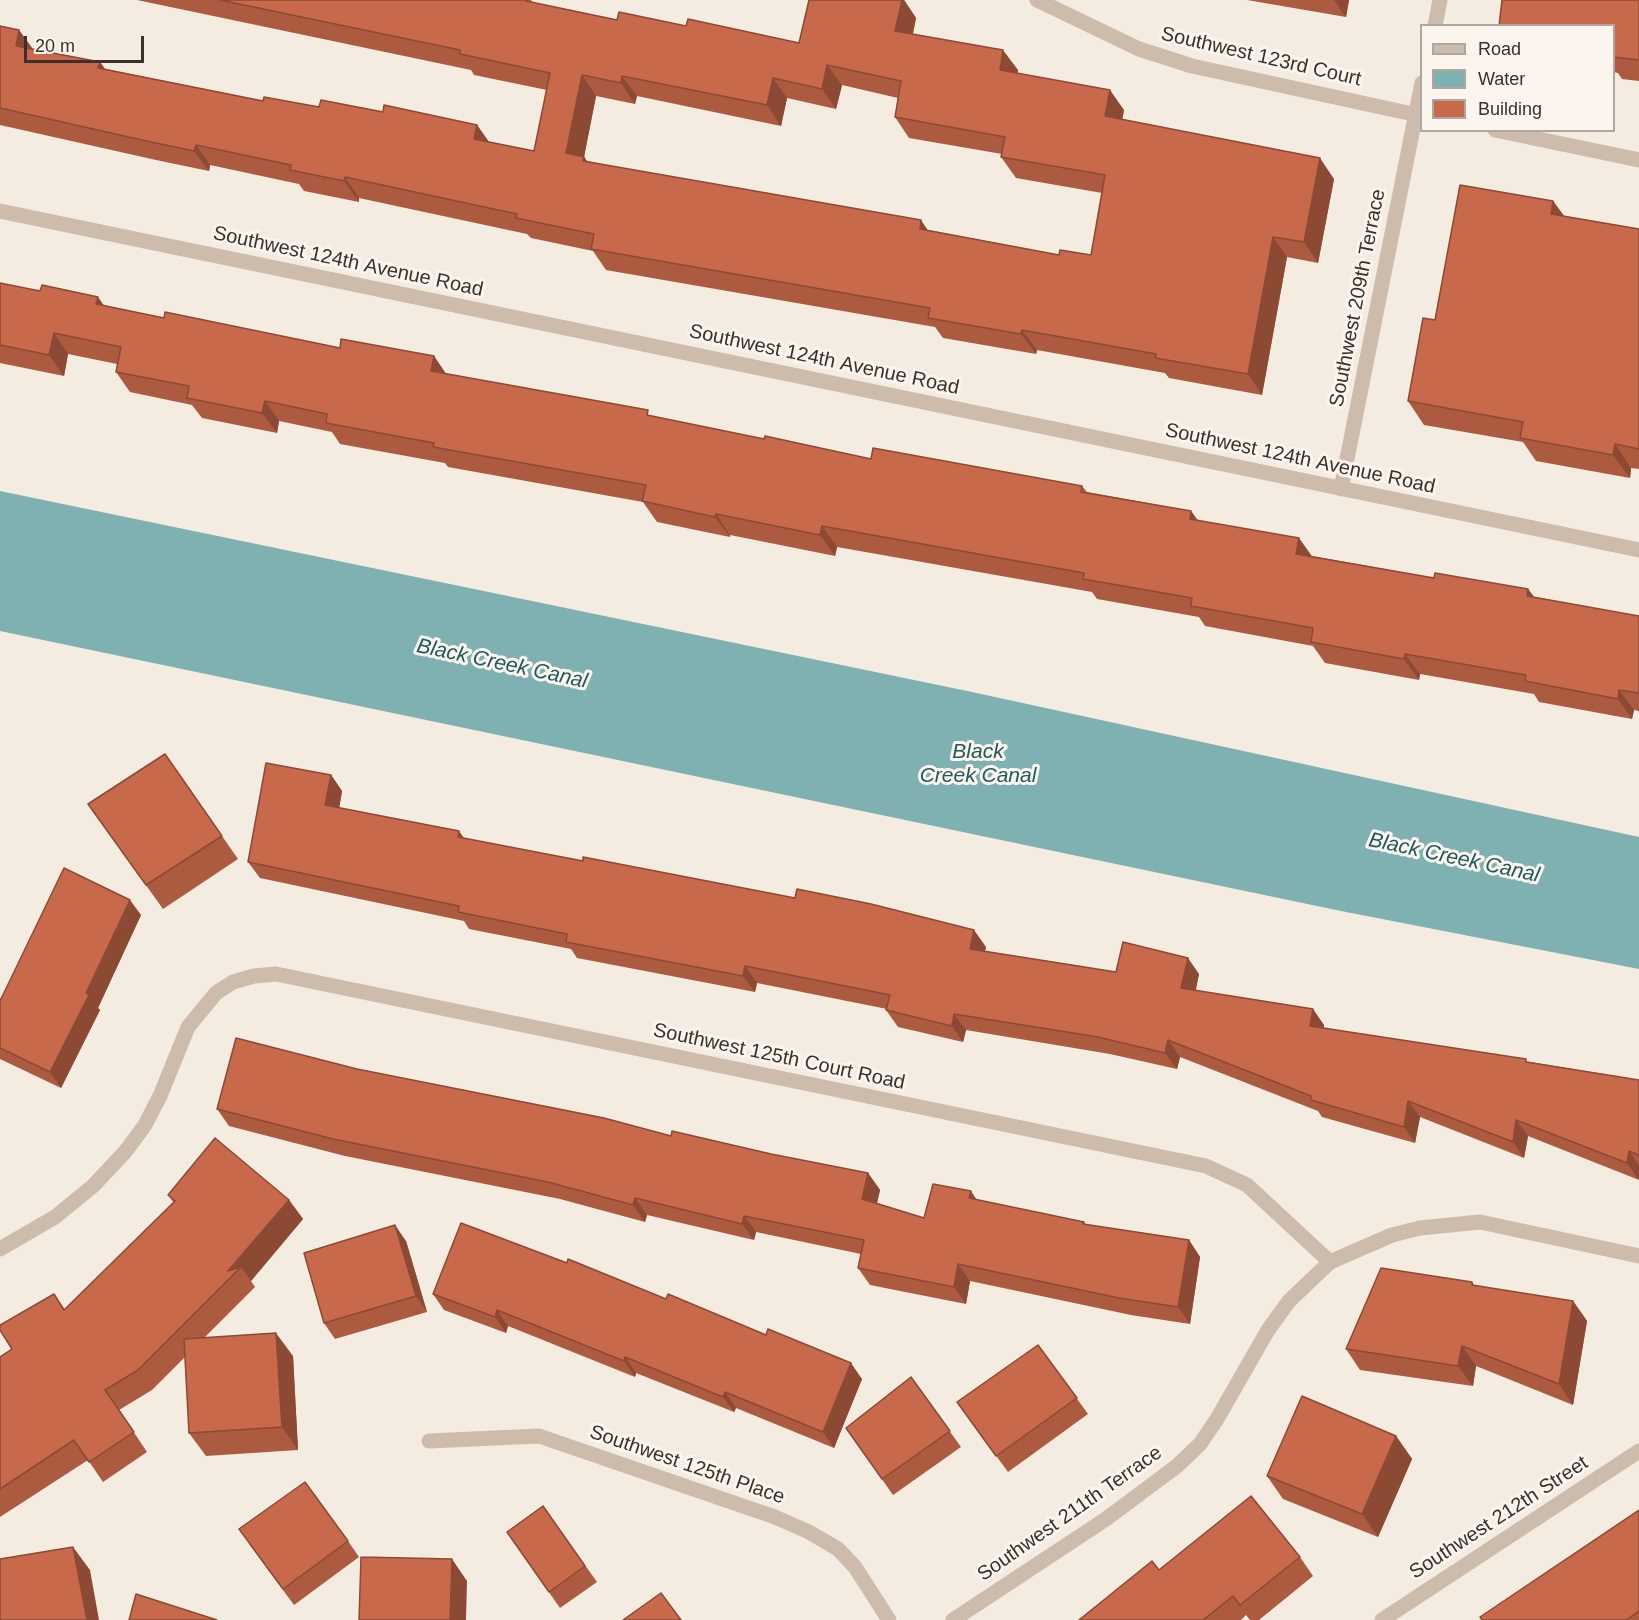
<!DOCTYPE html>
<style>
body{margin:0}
#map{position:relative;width:1639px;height:1620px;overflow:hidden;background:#f4ebe1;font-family:Arial,sans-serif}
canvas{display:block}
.legend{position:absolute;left:1420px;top:24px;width:195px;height:108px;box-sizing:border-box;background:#fbf5ee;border:2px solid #aea6a0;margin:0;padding:8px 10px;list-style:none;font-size:18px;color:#3b302b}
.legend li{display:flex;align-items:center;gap:12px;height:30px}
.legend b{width:30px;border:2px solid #aea6a0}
.scale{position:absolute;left:24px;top:36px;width:120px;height:27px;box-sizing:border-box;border:3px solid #3b302b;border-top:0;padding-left:8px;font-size:18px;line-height:21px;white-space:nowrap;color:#3b302b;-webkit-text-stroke:4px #fbf5ee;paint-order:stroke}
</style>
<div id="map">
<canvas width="1639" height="1620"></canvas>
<ul class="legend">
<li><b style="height:8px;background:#cdbbac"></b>Road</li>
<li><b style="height:16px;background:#7fb0b2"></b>Water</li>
<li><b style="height:16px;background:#c8694b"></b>Building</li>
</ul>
<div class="scale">20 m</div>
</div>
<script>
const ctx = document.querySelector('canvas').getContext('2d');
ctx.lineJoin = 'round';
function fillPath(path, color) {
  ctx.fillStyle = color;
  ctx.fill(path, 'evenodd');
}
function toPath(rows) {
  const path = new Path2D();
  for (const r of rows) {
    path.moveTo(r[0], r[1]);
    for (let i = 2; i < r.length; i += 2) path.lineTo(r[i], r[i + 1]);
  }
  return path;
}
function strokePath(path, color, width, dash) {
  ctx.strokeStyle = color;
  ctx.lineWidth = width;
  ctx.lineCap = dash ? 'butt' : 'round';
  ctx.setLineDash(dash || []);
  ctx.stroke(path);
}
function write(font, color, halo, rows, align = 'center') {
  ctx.font = font + ' Arial,sans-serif';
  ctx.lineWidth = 6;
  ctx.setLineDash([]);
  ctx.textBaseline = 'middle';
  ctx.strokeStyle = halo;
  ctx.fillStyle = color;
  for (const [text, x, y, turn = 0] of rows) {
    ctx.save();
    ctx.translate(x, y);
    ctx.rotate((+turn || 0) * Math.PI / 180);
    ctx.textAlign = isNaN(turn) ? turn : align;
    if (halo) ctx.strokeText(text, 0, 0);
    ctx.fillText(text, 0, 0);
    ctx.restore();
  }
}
fillPath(toPath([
 [0,491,972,692,1639,837,1639,969,1341,911,0,631]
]), '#7fb0b2');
strokePath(toPath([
 [1037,0,1139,49,1192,66,1422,116],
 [1435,26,1440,0],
 [1495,130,1639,160],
 [0,211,1639,550],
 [1341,489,1422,83],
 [0,1249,55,1217,93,1186,125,1152,145,1125,160,1096,188,1027,216,993,233,982,254,976,276,974,1206,1166,1247,1185,1330,1262],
 [429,1441,539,1436,775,1517,809,1532,838,1549,855,1567,889,1620],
 [953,1620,1106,1519,1177,1466,1200,1444,1217,1419,1268,1330,1289,1301,1330,1262,1392,1235,1420,1228,1480,1222,1639,1256],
 [1382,1620,1639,1451]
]), '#cdbbac', 15);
fillPath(toPath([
 [137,0,531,0,532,2,617,20,686,26,799,43,809,0,904,0,916,18,913,34,1018,70,1017,73,1124,110,1122,120,1334,179,1318,263,1287,257,1262,395,1169,378,1165,373,1037,350,1036,354,943,338,935,327,606,270,593,251,531,238,527,234,359,198,359,202,304,191,299,184,210,165,209,171,156,160,0,125,0,26,19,30,33,49,100,62,105,69,263,101,319,107,383,112,477,125,489,142,534,151,547,90,474,75,471,70],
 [842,85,898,98,895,117,909,138,1002,154,1001,157,1016,178,1102,193,1091,255,1059,255,928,230,587,161,584,157,596,96,635,104,637,96,781,126,787,98,836,109],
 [1247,0,1349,0,1346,17],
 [1639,0,1639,81,1622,79,1618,73,1614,72,1614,26],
 [1553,201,1564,216,1639,229,1639,469,1631,468,1630,478,1536,461,1523,442,1424,425,1408,401,1435,320],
 [0,283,164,318,340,348,434,356,446,374,764,439,871,459,1082,486,1087,492,1191,511,1198,521,1312,556,1434,578,1528,589,1534,597,1639,616,1639,711,1634,710,1632,719,1539,702,1534,694,1420,674,1419,680,1325,663,1313,646,1205,626,1199,617,1097,599,1092,592,837,547,835,556,730,535,730,537,657,522,643,502,448,467,445,463,340,444,332,432,279,421,277,433,202,418,192,405,130,392,116,372,117,364,68,354,64,376,0,363],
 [331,775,342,791,339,808,465,839,986,947,985,951,1116,972,1199,974,1196,990,1324,1025,1324,1028,1639,1080,1639,1180,1528,1136,1524,1158,1420,1117,1415,1143,1322,1117,1318,1111,1180,1057,1177,1069,1110,1054,966,1030,963,1042,898,1027,886,1010,887,1009,757,983,755,992,577,958,571,949,469,929,464,921,260,878,248,862],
 [88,804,222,836,238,859,163,909],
 [141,915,98,1008,100,1010,61,1088,0,1059,0,999,1,999],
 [357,1069,671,1136,868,1173,880,1190,877,1203,924,1218,977,1200,1084,1222,1086,1225,1189,1240,1200,1257,1190,1324,1131,1315,970,1281,966,1304,870,1285,858,1268,861,1254,756,1232,754,1240,647,1215,645,1222,560,1199,345,1156,229,1126,217,1109],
 [168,1195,289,1200,303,1219,251,1281,255,1287,204,1338,293,1356,298,1450,206,1456,189,1433,185,1357,152,1390,119,1410,147,1452,103,1482,88,1460,0,1517,0,1357,12,1349,54,1294,65,1310,174,1203],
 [406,1241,427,1312,335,1339,324,1323],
 [1472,1282,1475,1286,1573,1301,1587,1321,1573,1405,1476,1366,1473,1386,1360,1370,1346,1349],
 [433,1294,862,1379,834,1448,736,1408,734,1412,636,1373,635,1377,508,1326,506,1333,444,1310],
 [1038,1345,1088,1414,1008,1472,957,1402],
 [911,1377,961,1447,893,1495,846,1428],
 [1396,1436,1412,1459,1378,1537,1283,1499,1267,1476],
 [543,1506,597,1582,560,1608,507,1532],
 [1639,1510,1639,1620,1482,1620],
 [348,1541,359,1557,294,1605,250,1545],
 [1300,1557,1313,1576,1259,1620,1250,1620,1246,1615,1241,1620,1079,1620,1159,1570]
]), '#ac5a40');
fillPath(toPath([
 [902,0,904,0,916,18,909,51,895,31],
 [1334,0,1349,0,1346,17],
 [19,30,33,50,16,46],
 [1003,50,1018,70,1014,90,1000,70],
 [100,62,114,82,98,68],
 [827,65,842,85,836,109,822,89],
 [582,75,596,96,584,157,598,177,566,153],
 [622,76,637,96,635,104,621,83],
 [773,78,787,98,781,126,767,105],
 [1110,90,1124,110,1119,137,1105,116],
 [477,125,491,145,474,139],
 [196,145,210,165,209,171,194,151],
 [1320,158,1334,179,1318,263,1304,242],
 [345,177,359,198,359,202,344,181],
 [1553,201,1570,224,1551,214],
 [921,220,935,241,920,229],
 [1273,237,1287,257,1262,395,1248,374],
 [98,297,112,317,96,304],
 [1022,330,1037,350,1036,354,1021,334],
 [54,333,68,354,64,376,49,355],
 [434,356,448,377,431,371],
 [265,401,279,421,277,433,262,413],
 [1615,444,1631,468,1630,478,1613,455],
 [1191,511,1206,532,1190,519],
 [716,514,730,535,730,537,715,517],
 [822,526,837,547,835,556,820,535],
 [1299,538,1314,559,1296,554],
 [1528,589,1543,609,1527,596],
 [1405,654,1420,674,1419,680,1404,659],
 [1619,690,1634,710,1632,719,1618,699],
 [331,775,342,791,337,821,325,805],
 [459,831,471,848,458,837],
 [130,900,141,915,98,1008,100,1010,61,1088,50,1072],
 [974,930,986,947,981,965,970,949],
 [1188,958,1199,974,1192,1004,1181,988],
 [745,966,757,983,755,992,743,976],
 [1313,1009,1324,1025,1321,1043,1310,1026],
 [954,1014,966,1030,963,1042,952,1026],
 [1168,1040,1180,1057,1177,1069,1165,1053],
 [1408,1101,1420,1117,1415,1143,1404,1127],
 [1516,1120,1528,1136,1524,1158,1513,1142],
 [1629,1151,1639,1165,1639,1180,1627,1163],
 [868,1173,880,1190,874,1216,862,1199],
 [971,1191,982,1208,969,1198],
 [635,1198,647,1215,645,1222,633,1205],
 [289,1200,303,1219,251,1281,241,1267,228,1271],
 [744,1216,756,1232,754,1240,742,1224],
 [395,1225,406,1241,427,1312,416,1296],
 [1189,1240,1200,1257,1190,1324,1178,1307],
 [958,1264,970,1281,966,1304,954,1287],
 [1573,1301,1587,1321,1573,1405,1559,1384],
 [497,1310,508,1326,506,1333,495,1317],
 [276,1333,293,1356,298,1450,282,1427],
 [1462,1346,1476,1366,1473,1386,1458,1366],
 [625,1357,636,1373,635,1377,624,1361],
 [851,1363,862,1379,834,1448,823,1432],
 [725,1392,736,1408,734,1412,723,1397],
 [1396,1436,1412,1459,1378,1537,1362,1514],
 [73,1547,90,1570,99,1620,87,1620],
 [452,1559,467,1581,466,1620,450,1620]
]), '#8c4a34');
const building = toPath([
 [220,0,526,0,526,1,617,20,619,12,686,26,688,19,799,43,809,0,902,0,895,31,1003,50,1000,70,1110,90,1105,116,1320,158,1304,242,1273,237,1248,374,1155,358,1156,354,1022,330,1021,334,928,318,930,308,591,249,594,234,516,218,517,214,345,177,344,181,290,170,291,165,196,145,194,151,142,140,0,108,0,26,19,30,16,46,100,62,98,68,263,101,264,97,319,107,321,100,383,112,384,105,477,125,474,139,534,151,550,73,460,54,460,50,220,0],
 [827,65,901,81,895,117,1005,137,1001,157,1105,175,1091,255,1060,250,1059,255,920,229,921,220,583,161,584,157,566,153,582,75,621,83,622,76,767,105,773,78,822,89,827,65],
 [1502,0,1639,0,1639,60,1614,57,1614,26,1499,26,1502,0],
 [1460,185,1553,201,1551,214,1639,229,1639,449,1615,444,1613,455,1520,438,1523,422,1408,401,1423,318,1435,320,1460,185],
 [0,283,40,291,42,285,98,297,96,304,164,318,165,312,340,348,341,339,434,356,431,371,648,410,647,415,764,439,765,436,871,459,873,448,1082,486,1081,492,1191,511,1190,519,1299,538,1296,554,1434,578,1435,573,1528,589,1527,596,1639,616,1639,693,1619,690,1618,699,1525,681,1526,675,1405,654,1404,659,1311,642,1313,628,1191,606,1192,598,1083,579,1084,573,822,526,820,535,716,514,715,517,642,501,646,485,433,447,434,443,326,423,327,414,265,401,262,413,187,398,189,386,116,372,121,347,54,333,49,355,0,345,0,283],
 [165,754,222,836,146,885,88,804,165,754],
 [266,763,331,775,325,805,459,831,458,837,583,861,583,857,795,898,797,889,871,904,974,930,970,949,1116,972,1123,942,1188,958,1181,988,1313,1009,1310,1026,1526,1059,1526,1062,1639,1080,1639,1155,1629,1151,1627,1163,1516,1120,1513,1142,1408,1101,1404,1127,1311,1100,1311,1096,1168,1040,1165,1053,1098,1037,954,1014,952,1026,886,1010,890,995,745,966,743,976,566,942,567,934,458,912,459,906,248,862,266,763],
 [64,868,130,900,86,993,89,995,50,1072,0,1048,0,999,1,999,64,868],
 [236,1038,357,1069,604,1118,671,1136,672,1131,771,1154,868,1173,862,1199,924,1218,933,1184,971,1191,969,1198,1084,1222,1083,1224,1189,1240,1178,1307,1119,1298,958,1264,954,1287,858,1268,864,1240,744,1216,742,1224,635,1198,633,1205,548,1182,333,1139,217,1109,236,1038],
 [215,1138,289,1200,228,1271,241,1267,138,1370,105,1390,134,1432,89,1462,74,1440,0,1489,0,1357,12,1349,0,1330,0,1325,54,1294,64,1310,175,1201,168,1195,215,1138],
 [461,1223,567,1263,568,1259,666,1299,668,1294,766,1335,768,1329,851,1363,823,1432,725,1392,723,1397,625,1357,624,1361,497,1310,495,1317,433,1294,461,1223],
 [395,1225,416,1296,324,1323,304,1253,395,1225],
 [1381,1268,1472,1282,1472,1285,1573,1301,1559,1384,1462,1346,1458,1366,1346,1349,1381,1268],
 [276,1333,282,1427,189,1433,184,1339,276,1333],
 [1038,1345,1077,1398,996,1456,957,1402,1038,1345],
 [911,1377,950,1431,882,1479,846,1428,911,1377],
 [1302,1396,1396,1436,1362,1514,1267,1476,1302,1396],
 [305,1482,348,1541,283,1589,239,1529,305,1482],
 [1251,1496,1300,1557,1240,1605,1233,1596,1203,1620,1079,1620,1152,1561,1159,1570,1251,1496],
 [543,1506,585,1566,549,1592,507,1532,543,1506],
 [1639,1510,1639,1611,1626,1620,1482,1620,1480,1617,1639,1510],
 [73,1547,87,1620,0,1620,0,1559,73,1547],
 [361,1557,452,1559,450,1620,359,1620,361,1557],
 [661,1593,681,1620,623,1620,661,1593],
 [136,1594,217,1620,129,1620,136,1594]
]);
fillPath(building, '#c8694b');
strokePath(building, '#8c4a34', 1.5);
write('20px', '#3b302b', '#fbf5ee', [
 ["Southwest 123rd Court",1261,57,13],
 ["Southwest 124th Avenue Road",348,262,12],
 ["Southwest 209th Terrace",1358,298,-79],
 ["Southwest 124th Avenue Road",824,360,12],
 ["Southwest 124th Avenue Road",1300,459,12],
 ["Southwest 125th Court Road",779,1057,12],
 ["Southwest 125th Place",687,1465,19],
 ["Southwest 211th Terrace",1070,1514,-35],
 ["Southwest 212th Street",1499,1518,-33]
]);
write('italic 21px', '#1f5a5e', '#fbf5ee', [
 ["Black Creek Canal",502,664,12],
 ["Black",978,752],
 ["Creek Canal",978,776],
 ["Black Creek Canal",1454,858,12]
]);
</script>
